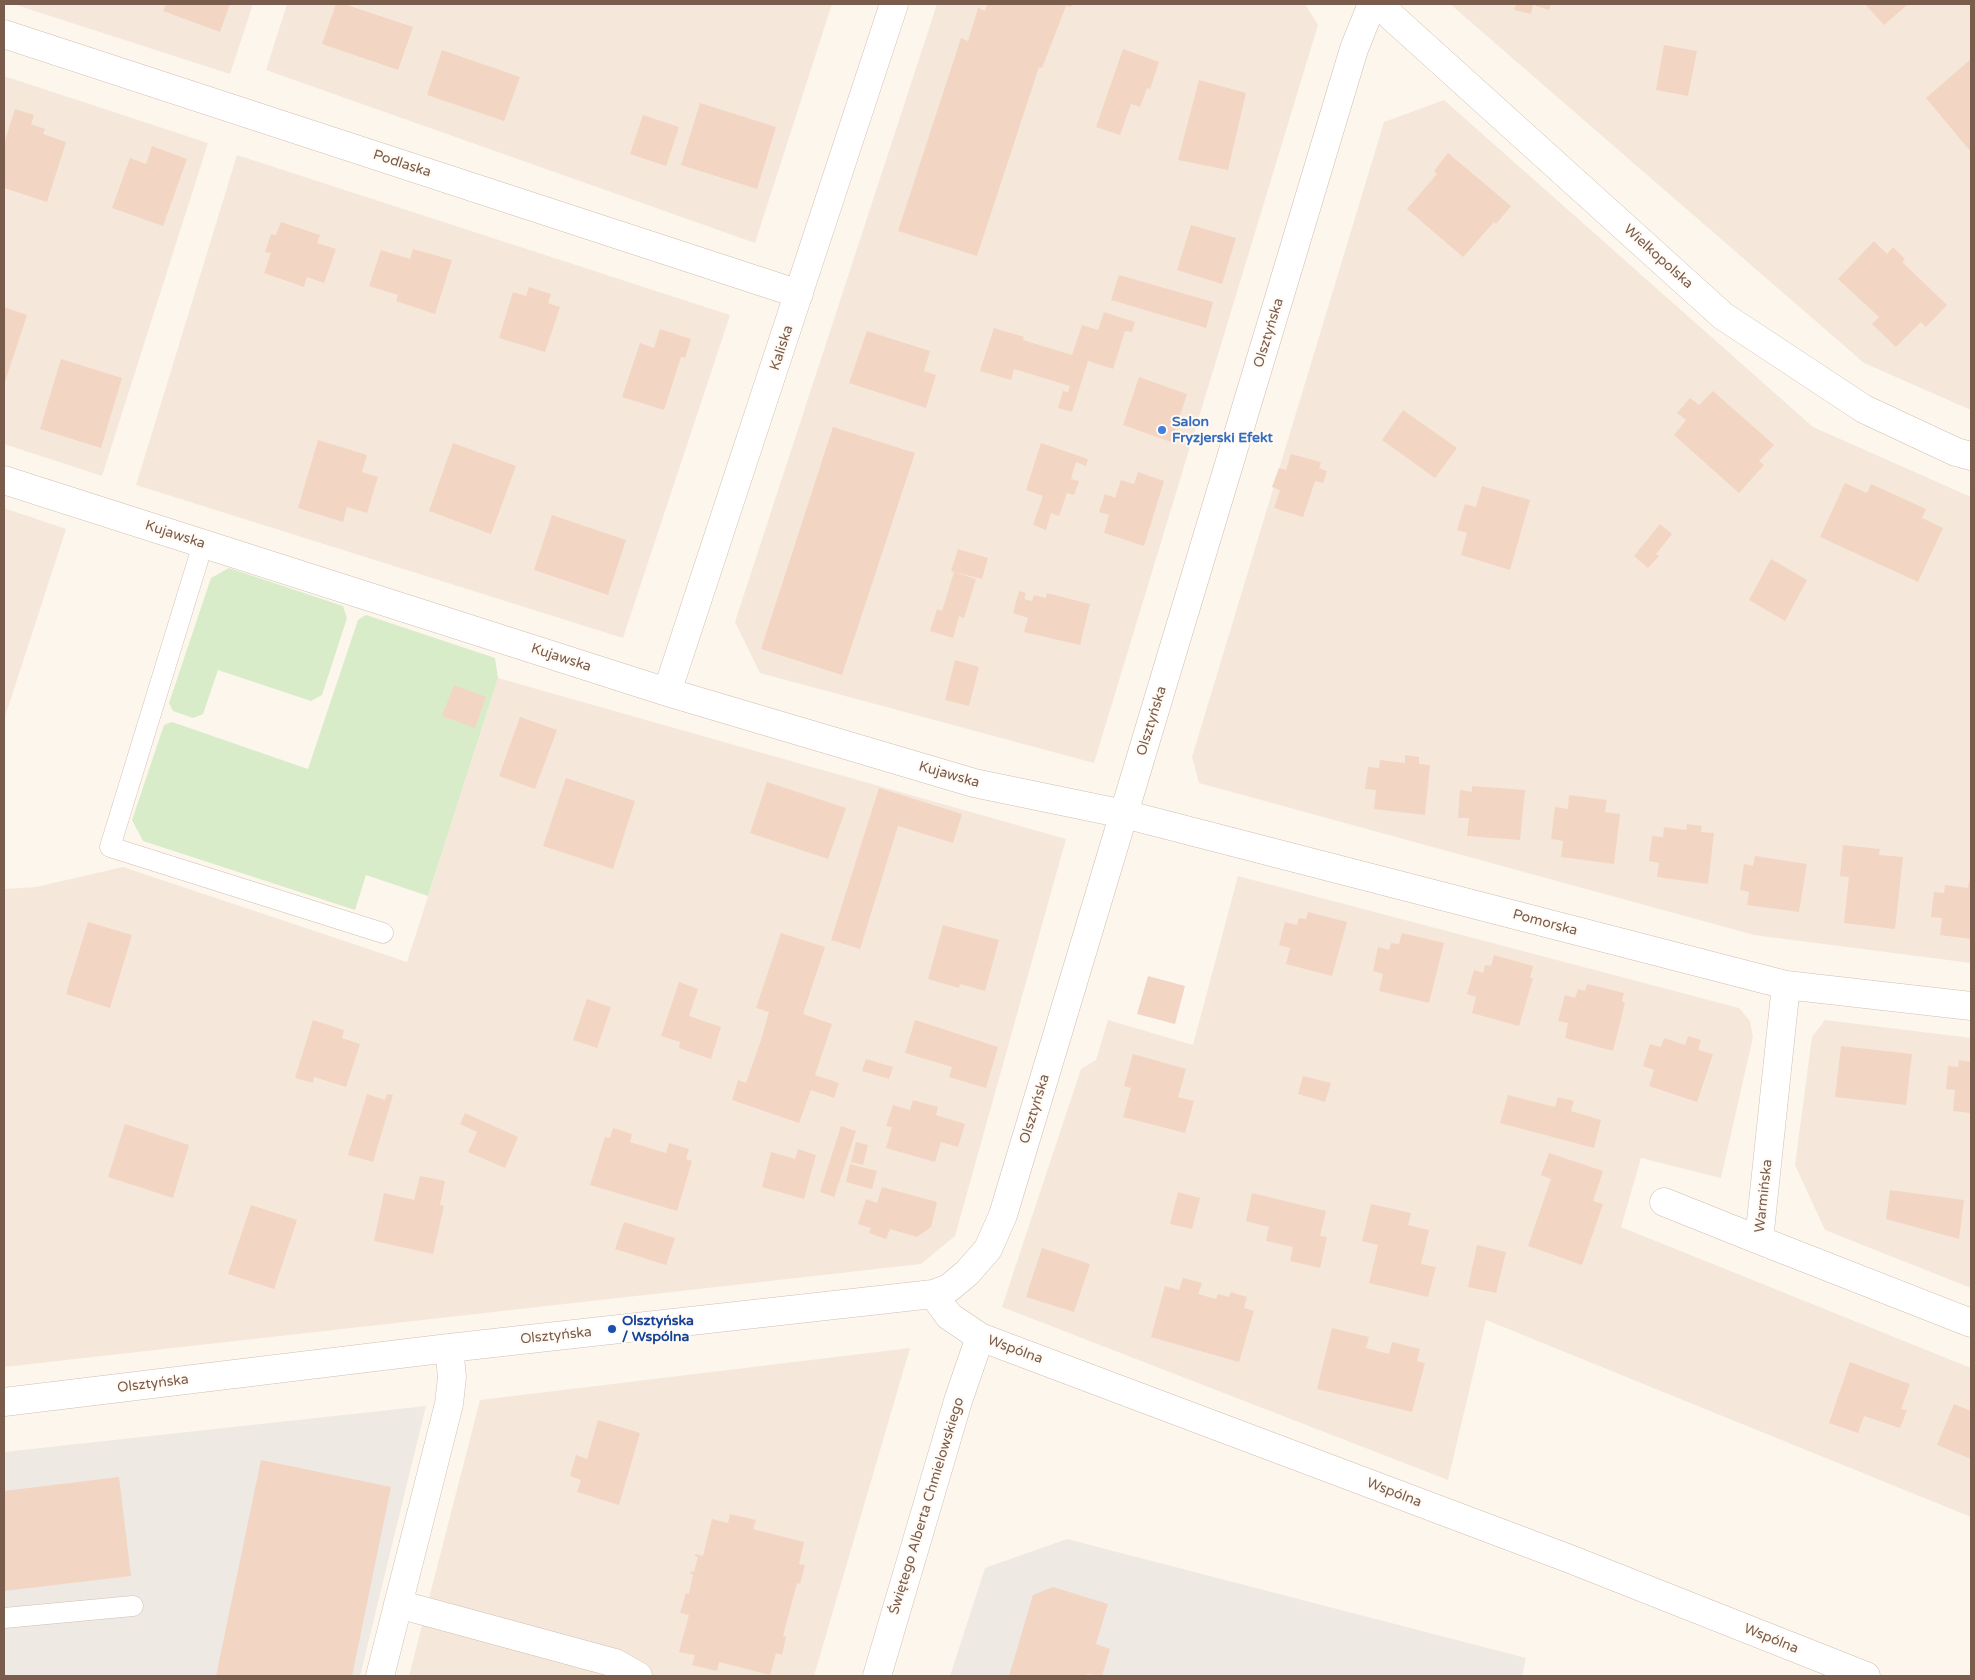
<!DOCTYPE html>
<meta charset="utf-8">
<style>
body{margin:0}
#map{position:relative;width:1975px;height:1680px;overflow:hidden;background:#fdf6ec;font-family:"Varela Round",sans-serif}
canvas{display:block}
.frame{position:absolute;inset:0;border:5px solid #7a5c4d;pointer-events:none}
</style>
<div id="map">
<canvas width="1975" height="1680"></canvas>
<div class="frame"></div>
</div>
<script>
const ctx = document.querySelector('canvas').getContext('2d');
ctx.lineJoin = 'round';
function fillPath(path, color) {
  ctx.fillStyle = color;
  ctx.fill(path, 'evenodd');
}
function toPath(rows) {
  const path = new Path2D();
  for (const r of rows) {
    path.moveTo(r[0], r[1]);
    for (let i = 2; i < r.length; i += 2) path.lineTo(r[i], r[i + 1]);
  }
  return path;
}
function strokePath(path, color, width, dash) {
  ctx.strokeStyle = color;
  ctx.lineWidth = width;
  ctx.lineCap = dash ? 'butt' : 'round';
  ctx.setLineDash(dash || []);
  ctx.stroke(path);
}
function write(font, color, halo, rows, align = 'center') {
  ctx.font = font + ' "Varela Round",sans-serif';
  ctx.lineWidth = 4;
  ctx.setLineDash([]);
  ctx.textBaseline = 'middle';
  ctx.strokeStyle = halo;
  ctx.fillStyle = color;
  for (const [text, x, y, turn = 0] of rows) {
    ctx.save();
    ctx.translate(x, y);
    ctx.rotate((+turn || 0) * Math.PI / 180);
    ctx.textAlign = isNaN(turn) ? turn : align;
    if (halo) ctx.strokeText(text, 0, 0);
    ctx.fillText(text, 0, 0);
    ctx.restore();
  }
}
fillPath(toPath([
 [13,4,253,4,230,74],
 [287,4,832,4,755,243,266,70],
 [937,4,1305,4,1318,25,1094,763,760,673,735,622],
 [1450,4,1971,4,1971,410,1864,363],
 [4,76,208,143,102,476,4,444],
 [1444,100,1813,427,1971,497,1971,963,1754,935,1199,783,1192,757,1384,122],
 [237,155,730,315,623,638,136,485],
 [4,508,66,529,4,720],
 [498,678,1066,839,955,1236,921,1264,4,1367,4,889,36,887,123,867,407,962],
 [1238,876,1739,1008,1750,1021,1753,1037,1721,1178,1641,1158,1621,1227,1971,1368,1971,1517,1486,1320,1448,1480,1002,1307,1081,1069,1096,1060,1108,1020,1193,1045],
 [1825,1020,1971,1038,1971,1288,1825,1230,1795,1165,1812,1037],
 [910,1348,814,1676,409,1676,480,1400]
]), '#f5e8da');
fillPath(toPath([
 [426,1406,360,1676,4,1676,4,1452],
 [1067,1539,1526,1658,1522,1676,950,1676,985,1568]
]), '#efe9e4');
fillPath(toPath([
 [229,568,343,606,347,618,322,695,311,701,218,670,203,714,193,718,173,711,169,703,211,578],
 [366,615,495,658,498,678,428,896,366,875,355,910,143,841,132,820,164,725,172,722,308,769,358,620]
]), '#d8ecc9');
fillPath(toPath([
 [166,4,230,4,220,32,163,11],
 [336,4,344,4,413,27,398,70,322,44],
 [987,4,1073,4,1071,7,1066,6,1042,68,1039,67,977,256,898,231,961,38,968,41,978,8,985,11],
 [1516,4,1551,4,1549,10,1533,5,1531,14,1514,10],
 [1865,4,1908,4,1884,25],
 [1664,45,1697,51,1688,96,1656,90],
 [1123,49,1159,62,1150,89,1147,88,1140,107,1131,104,1120,135,1096,127],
 [442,50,520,77,504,121,427,95],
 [1971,59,1971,152,1926,98],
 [1199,80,1246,93,1228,170,1178,160],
 [700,103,776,127,757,189,681,165],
 [15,109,34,115,31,124,45,129,43,134,66,142,47,202,4,188,4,144],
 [643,115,679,127,666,166,630,154],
 [152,146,187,159,163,226,112,208,130,158,146,164],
 [1448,153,1511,206,1496,224,1494,222,1463,257,1407,209,1437,174,1434,171],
 [281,222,320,235,317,243,336,249,324,283,307,277,304,287,264,273,271,253,265,252,271,234,276,235],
 [1191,225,1236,238,1222,284,1177,270],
 [1874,241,1887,254,1893,247,1905,259,1902,262,1947,305,1926,327,1921,322,1896,347,1872,324,1879,317,1838,279],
 [413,249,452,260,435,314,396,301,398,295,369,286,381,250,410,259],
 [1119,275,1213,302,1206,328,1111,300],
 [529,287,551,294,548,303,560,307,545,352,499,338,513,292,526,296],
 [4,307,27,315,4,385],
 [1104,312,1135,322,1132,332,1125,331,1113,369,1088,361,1072,412,1058,408,1063,391,1068,392,1070,386,1014,369,1011,380,980,371,994,328,1024,337,1023,340,1072,355,1082,325,1098,330],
 [660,329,691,339,685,358,681,357,664,410,622,397,640,343,654,348],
 [867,331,930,351,924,371,936,375,926,408,849,383],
 [61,359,122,378,101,448,40,429],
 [1139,377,1187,394,1171,442,1123,425],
 [1713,391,1774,445,1759,461,1764,465,1739,493,1674,435,1686,420,1677,413,1690,398,1699,405],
 [1403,410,1457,448,1435,478,1382,440],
 [833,427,915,453,842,675,761,649],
 [318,440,367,455,362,472,378,477,367,513,347,507,343,522,298,508],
 [453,443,516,466,491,534,429,511],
 [1041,443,1088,459,1086,466,1076,462,1071,479,1079,481,1074,495,1067,493,1059,516,1051,513,1046,530,1033,525,1043,496,1026,490],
 [1291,454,1321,462,1319,468,1327,471,1323,483,1315,481,1303,517,1274,508,1280,490,1272,487,1279,468,1286,470],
 [1138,472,1164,481,1144,546,1104,533,1109,515,1099,512,1105,494,1115,498,1121,480,1134,484],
 [1845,483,1867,493,1871,484,1926,509,1922,518,1943,528,1918,582,1820,537],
 [1482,486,1530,500,1510,570,1461,555,1467,533,1457,530,1465,504,1476,507],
 [552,515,626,540,608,595,534,570],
 [1660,524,1672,534,1656,554,1659,556,1648,568,1634,556],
 [958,549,988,558,982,579,951,571],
 [1771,559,1807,580,1785,621,1749,600],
 [954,572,976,579,964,618,959,616,953,638,930,631,937,609,942,611],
 [1019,591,1026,593,1024,599,1032,601,1034,595,1046,598,1047,593,1090,604,1080,645,1024,632,1028,618,1013,613],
 [955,660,979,667,969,706,945,700],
 [454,685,486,697,475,728,442,716],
 [520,717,557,730,535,789,499,776],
 [1405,755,1419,757,1419,764,1430,765,1425,815,1374,809,1376,790,1365,789,1368,767,1379,768,1380,760,1405,763],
 [566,778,635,801,613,869,543,846],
 [767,782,846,808,828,859,750,833],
 [1472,786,1525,790,1520,840,1467,836,1469,818,1458,818,1460,790,1472,792],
 [879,788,962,814,953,843,898,826,860,949,831,940],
 [1569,795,1607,800,1605,812,1620,814,1614,864,1561,857,1563,841,1551,839,1555,807,1568,809],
 [1687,824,1702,826,1701,832,1714,833,1708,884,1657,877,1659,863,1649,861,1652,836,1663,837,1664,827,1686,830],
 [1843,845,1880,849,1879,855,1903,857,1895,929,1844,923,1849,877,1840,876],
 [1755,856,1807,864,1799,912,1747,905,1749,892,1740,890,1744,864,1753,866],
 [1969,881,1971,881,1971,939,1940,935,1942,918,1931,917,1934,892,1944,893,1945,885,1968,888],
 [1308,912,1347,922,1332,976,1286,964,1290,948,1279,945,1285,922,1297,925,1299,918,1306,919],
 [88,922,132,935,110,1008,66,994],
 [943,925,999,940,985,991,960,984,959,988,928,979],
 [781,933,825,947,803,1014,832,1024,815,1075,839,1083,834,1098,811,1090,799,1123,732,1100,738,1080,746,1083,761,1040,769,1012,756,1008],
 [1402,933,1444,943,1429,1003,1379,991,1383,974,1373,971,1378,947,1389,950,1391,943,1399,944],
 [1494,955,1533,966,1530,978,1533,978,1519,1026,1472,1013,1476,997,1467,994,1474,970,1483,973,1485,965,1491,966],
 [1148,976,1185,986,1175,1024,1137,1014],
 [679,982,698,989,689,1016,721,1027,711,1059,679,1048,680,1042,661,1036],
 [1587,984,1624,993,1622,1001,1625,1003,1613,1051,1565,1038,1568,1023,1558,1021,1565,995,1575,998,1578,989,1585,991],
 [587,999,611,1007,597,1048,573,1040],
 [313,1020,344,1030,342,1038,360,1044,346,1087,314,1077,313,1083,295,1078],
 [915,1020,998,1047,986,1088,949,1077,952,1067,905,1053],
 [1688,1036,1701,1040,1698,1050,1713,1054,1697,1102,1649,1086,1654,1070,1643,1066,1650,1044,1661,1047,1664,1038,1685,1045],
 [1841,1046,1912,1054,1906,1105,1835,1097],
 [1133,1054,1186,1069,1178,1097,1194,1101,1185,1133,1123,1117,1131,1088,1124,1086],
 [866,1059,893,1067,889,1079,862,1071],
 [1959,1060,1971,1062,1971,1113,1953,1111,1955,1090,1946,1089,1948,1066,1958,1067],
 [1303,1076,1331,1083,1325,1102,1298,1094],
 [367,1094,385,1100,387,1094,393,1095,373,1162,348,1155],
 [1508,1095,1555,1107,1558,1097,1574,1101,1571,1111,1601,1120,1594,1148,1500,1123],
 [913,1100,938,1107,936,1115,965,1124,958,1147,941,1142,935,1162,886,1148,892,1127,886,1126,893,1105,910,1110],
 [465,1113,518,1137,505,1168,468,1152,477,1132,460,1124],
 [125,1124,189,1145,173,1198,108,1177],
 [841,1126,856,1131,834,1197,820,1192],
 [613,1128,632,1134,630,1142,666,1153,669,1143,689,1149,686,1159,692,1161,677,1211,590,1185,605,1137,610,1138],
 [856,1142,868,1145,863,1165,851,1162],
 [798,1149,816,1155,804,1199,762,1187,771,1152,795,1159],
 [1549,1153,1603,1171,1593,1201,1603,1204,1582,1265,1528,1246,1551,1179,1541,1175],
 [850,1164,877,1171,872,1189,846,1182],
 [420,1176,445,1181,440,1205,444,1206,433,1254,374,1241,384,1193,414,1200],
 [882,1187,937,1202,931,1227,917,1237,890,1229,886,1239,869,1233,871,1228,858,1224,866,1199,877,1203],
 [1890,1190,1964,1200,1959,1239,1886,1219],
 [1178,1192,1200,1198,1192,1229,1170,1224],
 [1252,1193,1326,1211,1320,1236,1327,1237,1320,1268,1290,1261,1293,1247,1266,1241,1269,1227,1246,1221],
 [1371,1204,1411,1213,1408,1225,1429,1230,1421,1264,1436,1267,1428,1297,1369,1283,1378,1245,1362,1241],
 [251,1205,297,1220,274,1289,228,1274],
 [624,1222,675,1238,666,1265,615,1249],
 [1477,1245,1506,1252,1496,1293,1468,1287],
 [1042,1248,1090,1264,1074,1312,1026,1297],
 [1183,1278,1202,1283,1198,1294,1216,1299,1218,1294,1229,1297,1231,1292,1247,1297,1244,1308,1254,1311,1239,1362,1151,1337,1165,1286,1179,1290],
 [1332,1328,1369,1337,1366,1348,1377,1351,1389,1354,1392,1342,1420,1349,1417,1361,1425,1363,1412,1412,1317,1389],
 [1850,1362,1910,1384,1901,1409,1907,1410,1900,1428,1864,1416,1858,1433,1829,1423],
 [1954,1404,1971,1411,1971,1459,1937,1445],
 [598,1420,640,1433,619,1505,577,1492,581,1480,570,1476,576,1455,587,1459],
 [261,1460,391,1487,352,1676,216,1676],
 [119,1477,131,1576,4,1591,4,1491],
 [730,1514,756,1520,753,1529,804,1542,799,1564,805,1565,800,1584,797,1583,783,1636,786,1637,782,1655,776,1653,770,1675,719,1662,717,1671,692,1665,695,1655,679,1652,689,1615,680,1613,686,1593,689,1594,693,1574,690,1574,691,1571,694,1572,698,1557,695,1556,695,1554,703,1556,712,1519,728,1523],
 [1053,1587,1108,1604,1096,1644,1110,1649,1102,1676,1087,1674,1086,1676,1009,1676,1033,1595]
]), '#f3d5c3');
const lane = toPath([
 [203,544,110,847,383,933],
 [4,1618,133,1606]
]);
const street = toPath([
 [1383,4,1391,16,1723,316,1864,409,1956,452,1971,456],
 [4,34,799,294],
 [4,480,667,692,974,783,1124,814,1786,985,1971,1006],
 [667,692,894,4],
 [1786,985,1759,1240,1971,1323],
 [1664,1202,1759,1240],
 [933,1294,949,1316,980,1337,1570,1559,1866,1676],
 [4,1402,449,1348,933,1294,949,1288,967,1273,988,1249,1003,1215,1354,49,1372,4],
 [398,1604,615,1663,638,1676],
 [380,1676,449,1404,452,1377,449,1348],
 [877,1676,958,1401,980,1337]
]);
strokePath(lane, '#d1beb0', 21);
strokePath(street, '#d1beb0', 29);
strokePath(lane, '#fff', 20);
strokePath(street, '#fff', 28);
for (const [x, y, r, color] of [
 [1162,430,5,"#3f7fe0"],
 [612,1329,5,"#1a4fb4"]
]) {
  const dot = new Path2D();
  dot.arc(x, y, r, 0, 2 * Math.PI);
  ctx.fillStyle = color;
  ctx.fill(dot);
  strokePath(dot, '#fffaf3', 2);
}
write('14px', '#7a5c4d', '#fffaf3', [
 ["Podlaska",402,164,18],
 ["Wielkopolska",1658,257,42],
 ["Olsztyńska",1269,333,-73],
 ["Kaliska",782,348,-72],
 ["Kujawska",175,535,18],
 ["Kujawska",561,658,18],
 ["Olsztyńska",1152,721,-73],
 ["Kujawska",949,775,16],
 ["Pomorska",1545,923,15],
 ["Olsztyńska",1035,1109,-73],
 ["Warmińska",1764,1196,-84],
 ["Olsztyńska",556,1336,-6],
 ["Wspólna",1015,1350,20],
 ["Olsztyńska",153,1384,-7],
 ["Wspólna",1394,1493,21],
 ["Świętego Alberta Chmielowskiego",927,1506,-73],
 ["Wspólna",1771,1639,22]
]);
write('bold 14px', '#366cbe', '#fffaf3', [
 ["Salon",1172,422],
 ["Fryzjerski Efekt",1172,438]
], 'left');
write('bold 14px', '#164399', '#fffaf3', [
 ["Olsztyńska",622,1321],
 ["/ Wspólna",622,1337]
], 'left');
</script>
